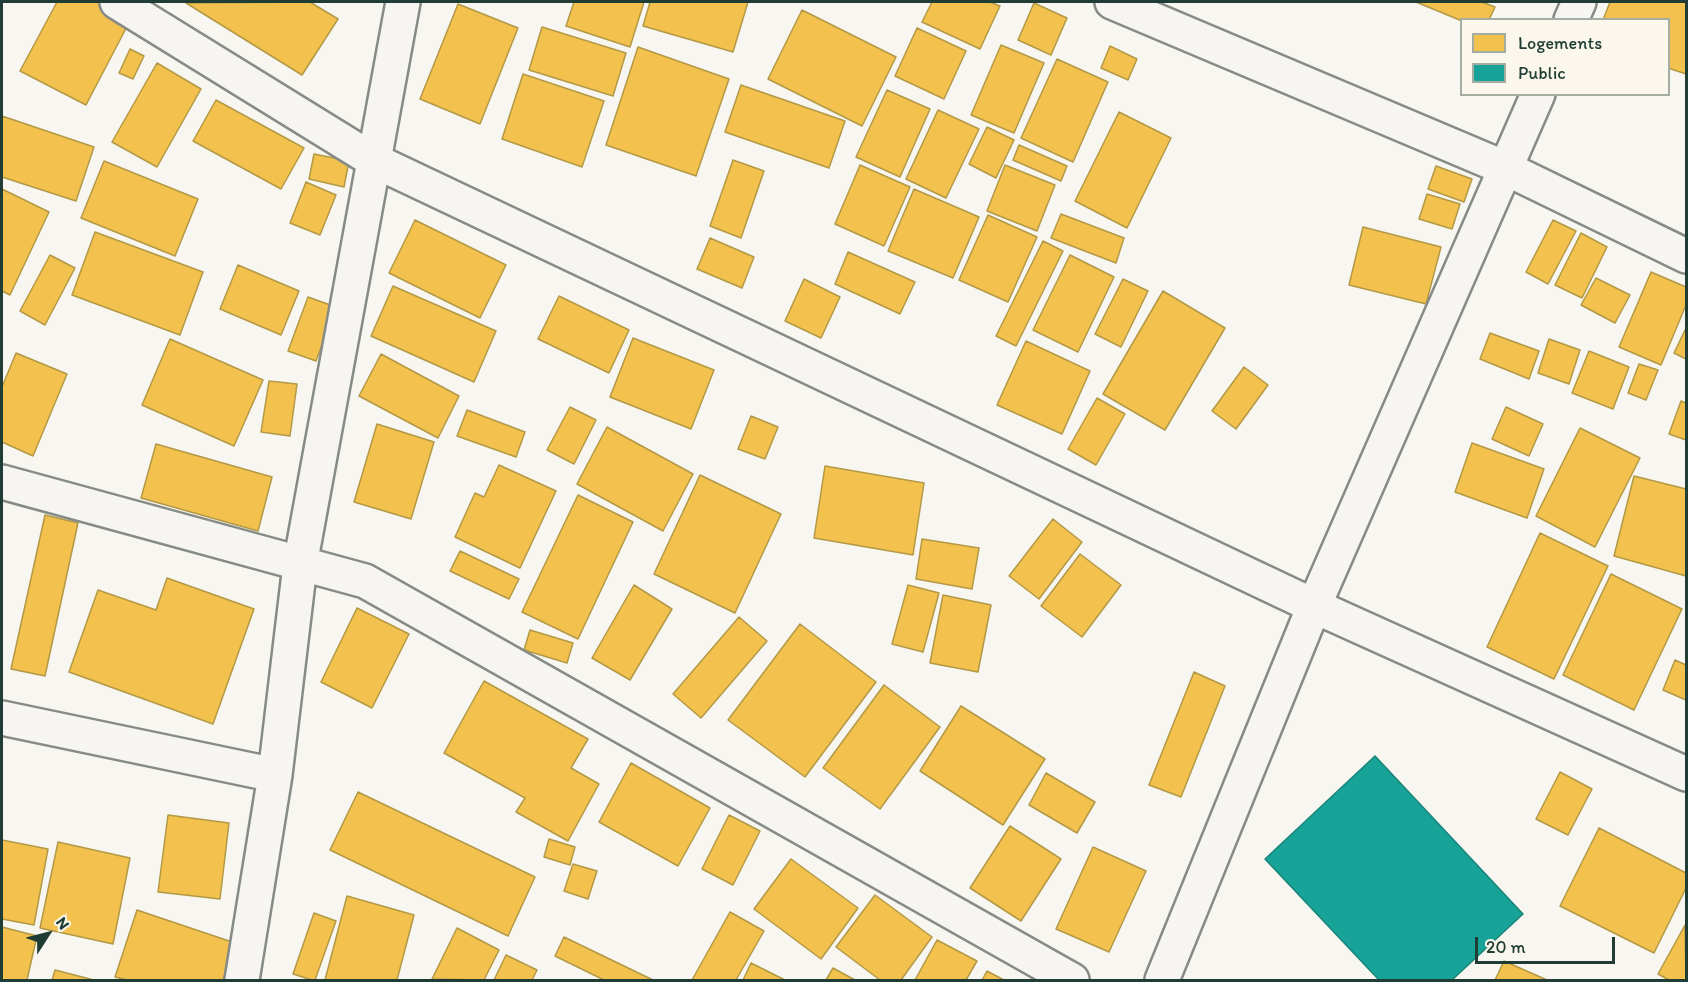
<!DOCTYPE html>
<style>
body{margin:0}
#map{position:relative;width:1688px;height:982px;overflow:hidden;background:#f8f6f0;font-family:Itim,sans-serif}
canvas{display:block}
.frame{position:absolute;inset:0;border:3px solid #1f3d34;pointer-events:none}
.legend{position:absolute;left:1460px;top:18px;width:210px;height:78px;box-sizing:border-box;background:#fbf7ec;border:2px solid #a3ada2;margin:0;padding:8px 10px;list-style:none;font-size:18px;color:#1f3d34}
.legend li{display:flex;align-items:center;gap:12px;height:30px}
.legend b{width:30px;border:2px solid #a3ada2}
.north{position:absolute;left:18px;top:904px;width:60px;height:60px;-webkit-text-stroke:4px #fbf7ec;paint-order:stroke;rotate:54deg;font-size:16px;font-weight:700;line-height:24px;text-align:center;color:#1f3d34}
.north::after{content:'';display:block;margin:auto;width:21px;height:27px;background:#1f3d34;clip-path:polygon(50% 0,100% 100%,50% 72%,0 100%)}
.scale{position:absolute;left:1475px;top:937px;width:140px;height:27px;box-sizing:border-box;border:3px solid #1f3d34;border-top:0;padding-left:8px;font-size:18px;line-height:21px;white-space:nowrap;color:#1f3d34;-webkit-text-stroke:4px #fbf7ec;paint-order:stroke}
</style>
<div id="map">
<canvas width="1688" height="982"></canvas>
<div class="frame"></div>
<ul class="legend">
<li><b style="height:16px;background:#f2c14e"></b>Logements</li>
<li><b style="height:16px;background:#17a398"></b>Public</li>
</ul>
<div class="north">N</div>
<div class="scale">20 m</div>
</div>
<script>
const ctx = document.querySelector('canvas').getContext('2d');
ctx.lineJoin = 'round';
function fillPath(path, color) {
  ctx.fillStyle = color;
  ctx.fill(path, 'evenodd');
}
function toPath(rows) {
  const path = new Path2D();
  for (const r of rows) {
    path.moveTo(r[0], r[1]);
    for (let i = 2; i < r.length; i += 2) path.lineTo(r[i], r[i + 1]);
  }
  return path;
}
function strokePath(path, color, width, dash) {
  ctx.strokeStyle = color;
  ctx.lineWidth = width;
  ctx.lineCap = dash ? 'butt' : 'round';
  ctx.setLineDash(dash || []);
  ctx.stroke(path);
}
const homes = toPath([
 [57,2,107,2,133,15,86,105,20,71,57,2],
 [310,2,338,19,302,75,186,3,310,2],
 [574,2,644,2,630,47,566,26,574,2],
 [650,2,748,2,733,52,643,26,650,2],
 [932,2,990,2,1000,6,980,49,922,22,932,2],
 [1416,2,1482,2,1495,7,1489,20,1462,21,1416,2],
 [1610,2,1686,2,1686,74,1668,68,1668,20,1603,20,1610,2],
 [1034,3,1067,18,1051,55,1018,40,1034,3],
 [458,4,518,28,480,124,420,99,458,4],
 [802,10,896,57,862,126,768,79,802,10],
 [542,27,626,53,613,96,529,70,542,27],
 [917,28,966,51,944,99,895,76,917,28],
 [1001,45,1044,63,1014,133,971,115,1001,45],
 [1110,46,1137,59,1128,80,1101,68,1110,46],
 [638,47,729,79,696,176,606,145,638,47],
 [130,49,144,56,133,79,119,73,130,49],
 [1057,59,1108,82,1073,162,1021,138,1057,59],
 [157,63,201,89,157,167,112,142,157,63],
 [523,74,604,101,582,167,502,139,523,74],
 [741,85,845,121,829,168,725,132,741,85],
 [887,90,930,109,900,177,856,157,887,90],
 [216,100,304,148,281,189,193,141,216,100],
 [938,110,979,129,946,198,906,179,938,110],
 [1119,112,1171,138,1127,228,1075,201,1119,112],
 [2,116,94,147,76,201,2,177,2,116],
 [987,127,1014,140,996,178,969,164,987,127],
 [1019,145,1067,166,1061,181,1013,160,1019,145],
 [314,154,349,161,344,187,309,179,314,154],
 [733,160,764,171,741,238,710,226,733,160],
 [104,161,198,199,175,256,81,218,104,161],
 [860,165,910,187,884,246,835,224,860,165],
 [1005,165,1055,185,1037,231,987,211,1005,165],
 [1436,166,1472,179,1464,202,1428,189,1436,166],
 [306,182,336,195,320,235,290,223,306,182],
 [2,189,49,212,10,295,2,291,2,189],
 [914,189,979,217,953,278,888,251,914,189],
 [1427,194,1460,204,1452,229,1419,219,1427,194],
 [1061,214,1124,238,1116,263,1051,238,1061,214],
 [988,215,1037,237,1008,302,959,280,988,215],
 [415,220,506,265,480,318,389,273,415,220],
 [1553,220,1576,231,1548,284,1526,272,1553,220],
 [1363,227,1441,247,1426,304,1349,285,1363,227],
 [95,232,203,272,180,335,72,295,95,232],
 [1581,233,1607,247,1582,298,1555,285,1581,233],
 [710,238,754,257,742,288,697,269,710,238],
 [1043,241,1063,251,1016,346,996,336,1043,241],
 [848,252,915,282,900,314,835,284,848,252],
 [50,255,75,268,45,325,20,311,50,255],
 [1070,255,1114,277,1078,352,1033,330,1070,255],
 [238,265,299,291,281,335,220,309,238,265],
 [1651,272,1686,287,1686,305,1661,365,1619,347,1651,272],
 [1596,278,1630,295,1615,323,1581,305,1596,278],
 [804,279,840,297,821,338,785,321,804,279],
 [1123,279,1148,291,1121,347,1095,334,1123,279],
 [393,286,496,331,474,382,371,336,393,286],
 [1163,291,1225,328,1165,430,1103,394,1163,291],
 [559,296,629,330,609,373,538,339,559,296],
 [308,297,336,307,316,361,288,351,308,297],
 [1686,328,1686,359,1674,353,1686,328],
 [1490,333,1539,351,1529,379,1480,359,1490,333],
 [633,338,714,370,691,429,610,397,633,338],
 [170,339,263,380,234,446,142,405,170,339],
 [1549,339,1580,350,1569,384,1538,373,1549,339],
 [1026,341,1090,371,1062,434,997,405,1026,341],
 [1589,351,1629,367,1613,409,1572,393,1589,351],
 [16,353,67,374,33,456,2,442,2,387,16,353],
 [381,354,459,396,438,438,359,396,381,354],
 [1639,364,1658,370,1646,400,1628,393,1639,364],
 [1244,367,1268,385,1236,429,1212,411,1244,367],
 [269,381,297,384,290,436,261,432,269,381],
 [1097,398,1125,414,1096,465,1068,449,1097,398],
 [1681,401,1686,403,1686,440,1669,434,1681,401],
 [570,407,596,420,574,464,547,450,570,407],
 [1506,407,1543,424,1529,456,1492,439,1506,407],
 [467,410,525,432,516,457,457,436,467,410],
 [751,416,778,427,765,459,738,449,751,416],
 [377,424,434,442,411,519,354,502,377,424],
 [607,427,693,474,663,531,577,484,607,427],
 [1580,428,1640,458,1595,547,1536,516,1580,428],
 [1472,443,1544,469,1527,518,1455,492,1472,443],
 [156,444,272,477,258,531,141,498,156,444],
 [499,465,556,491,520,568,455,537,475,493,484,497,499,465],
 [825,466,924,483,913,555,814,538,825,466],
 [700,475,781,514,735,613,654,574,700,475],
 [1634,476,1686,489,1686,576,1614,556,1634,476],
 [578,495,633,522,578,639,522,612,578,495],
 [45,515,78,523,45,676,11,669,45,515],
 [1053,519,1082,542,1039,599,1009,576,1053,519],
 [1540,533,1608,566,1554,679,1487,647,1540,533],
 [922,539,979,548,972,589,916,579,922,539],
 [460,551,519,579,509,599,450,571,460,551],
 [1080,554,1121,585,1082,637,1041,606,1080,554],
 [1611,574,1682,609,1634,710,1563,675,1611,574],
 [167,578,254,609,213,724,69,672,98,590,156,610,167,578],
 [634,585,672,609,630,680,592,658,634,585],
 [908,585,939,593,923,652,892,644,908,585],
 [943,595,991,605,978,672,930,663,943,595],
 [357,608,409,634,372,708,321,682,357,608],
 [739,617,767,641,701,718,673,694,739,617],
 [800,624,876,682,805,777,728,720,800,624],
 [530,630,573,643,567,663,524,650,530,630],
 [1675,660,1686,665,1686,700,1663,690,1675,660],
 [1194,672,1225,686,1181,797,1149,785,1194,672],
 [484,681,588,739,571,768,599,784,568,841,516,812,525,798,444,753,484,681],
 [884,685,940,727,880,809,823,768,884,685],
 [961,706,1045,759,1003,825,920,771,961,706],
 [631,763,710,808,678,866,599,822,631,763],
 [1560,772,1592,789,1568,835,1536,819,1560,772],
 [1046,773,1095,802,1077,833,1029,805,1046,773],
 [358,792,535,877,508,936,330,850,358,792],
 [168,815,229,823,220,899,158,892,168,815],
 [729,815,760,831,733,885,702,869,729,815],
 [1010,826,1061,859,1021,921,970,888,1010,826],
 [1599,828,1686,873,1686,888,1654,953,1560,906,1599,828],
 [549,839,575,847,570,865,544,857,549,839],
 [2,840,48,849,34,925,2,919,2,840],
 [58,842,130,858,113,944,40,928,58,842],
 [1093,847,1146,871,1109,952,1056,929,1093,847],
 [791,859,858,908,821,959,754,909,791,859],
 [573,864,597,871,588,899,564,891,573,864],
 [875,895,932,937,901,980,880,980,836,947,875,895],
 [347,896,414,915,397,980,325,980,347,896],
 [137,910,235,943,223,980,127,980,115,977,137,910],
 [730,912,764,931,736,980,692,980,730,912],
 [314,913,336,921,315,980,312,980,293,974,314,913],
 [1685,925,1686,980,1669,980,1658,974,1685,925],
 [2,927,37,936,27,980,2,980,2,927],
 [457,928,499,950,484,980,432,979,457,928],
 [564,937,653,980,604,980,555,956,564,937],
 [937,940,977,961,966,980,915,980,937,940],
 [506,955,537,970,532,980,494,980,506,955],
 [1504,961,1547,980,1495,980,1504,961],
 [751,963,785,980,743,980,751,963],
 [833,968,855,980,826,980,833,968],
 [55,970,94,980,52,980,55,970],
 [987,971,1004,980,982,980,987,971]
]);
fillPath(homes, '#f2c14e');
strokePath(homes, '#b39946', 1.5);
const public = toPath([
 [1375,756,1523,914,1452,980,1379,980,1265,859,1375,756]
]);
fillPath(public, '#17a398');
strokePath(public, '#19847a', 1.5);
const minor = toPath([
 [117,2,373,160,1314,606,1686,774],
 [1112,2,1505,168,1686,256],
 [1571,20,1579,2],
 [2,482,365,581,1072,980],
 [2,718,275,775],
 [242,980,275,775,300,565,403,2],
 [1162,980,1314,606,1538,94]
]);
strokePath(minor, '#868b86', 38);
strokePath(minor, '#f6f5f1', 33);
</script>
